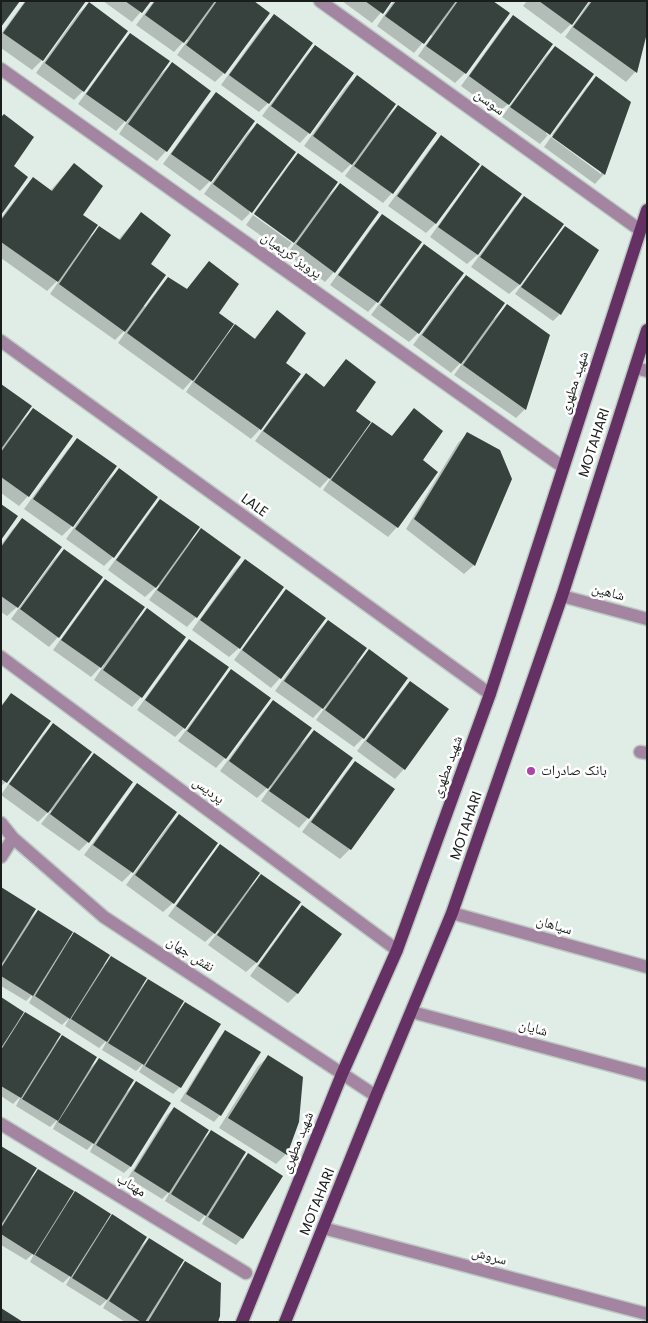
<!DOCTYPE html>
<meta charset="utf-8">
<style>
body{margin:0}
#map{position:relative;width:648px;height:1323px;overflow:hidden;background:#e0ede7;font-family:Poppins,sans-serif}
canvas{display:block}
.frame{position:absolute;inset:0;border:2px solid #191e1c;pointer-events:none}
</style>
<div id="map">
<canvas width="648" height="1323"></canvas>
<div class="frame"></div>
</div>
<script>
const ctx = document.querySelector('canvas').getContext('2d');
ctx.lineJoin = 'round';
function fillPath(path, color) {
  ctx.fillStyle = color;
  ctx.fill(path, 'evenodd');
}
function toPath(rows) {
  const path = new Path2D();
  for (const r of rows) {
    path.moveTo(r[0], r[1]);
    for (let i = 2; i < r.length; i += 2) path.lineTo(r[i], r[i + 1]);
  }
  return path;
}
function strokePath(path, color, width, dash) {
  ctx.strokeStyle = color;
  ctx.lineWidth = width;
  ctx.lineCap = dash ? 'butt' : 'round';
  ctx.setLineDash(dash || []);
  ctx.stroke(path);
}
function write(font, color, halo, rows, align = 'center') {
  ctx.font = font + ' Poppins,"Noto Naskh Arabic",sans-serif';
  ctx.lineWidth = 5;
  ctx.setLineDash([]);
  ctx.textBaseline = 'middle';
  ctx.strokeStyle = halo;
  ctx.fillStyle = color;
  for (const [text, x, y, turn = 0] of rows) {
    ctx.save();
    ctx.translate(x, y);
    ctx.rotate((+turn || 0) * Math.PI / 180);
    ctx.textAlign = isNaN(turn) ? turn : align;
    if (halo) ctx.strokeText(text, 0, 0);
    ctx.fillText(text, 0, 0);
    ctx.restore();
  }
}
fillPath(toPath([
 [25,1,85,1,42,60,32,70,1,48,1,34],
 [103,1,150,1,132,22],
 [154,1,252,1,224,73,215,82,177,55,188,40,186,39,174,52,136,25],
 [342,1,391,1,372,23],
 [394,1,491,1,508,14,465,73,455,83,418,56,432,36,430,34,414,53,377,26],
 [527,1,587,1,571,24,561,34,523,6],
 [590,1,647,1,647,28,635,72,626,82,565,37],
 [89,4,83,91,74,100,36,73,79,13],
 [274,16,268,103,259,112,221,85,264,25],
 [513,17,508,104,498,113,461,86,504,26],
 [131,34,159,76,172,64,166,151,157,161,119,134,129,119,128,118,116,131,78,104,121,44],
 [315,46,309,133,300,143,262,116,306,56],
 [555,47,546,134,548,135,540,144,502,117,545,57],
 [357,77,385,119,398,106,392,193,383,203,345,176,355,162,354,161,342,173,304,146,347,86],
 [597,78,604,174,595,184,544,147,551,137,601,174,601,170,552,135,587,87],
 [216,94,253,122,210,181,200,191,163,164,206,104],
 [257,125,250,210,249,212,250,213,242,221,204,194,247,134],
 [441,137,479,164,435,224,426,233,388,206,432,146],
 [299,155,327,197,340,185,334,272,325,282,287,254,297,240,293,241,254,213,289,164],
 [74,164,81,215,89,238,100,228,118,240,141,214,149,264,143,305,145,307,159,288,168,278,186,290,209,263,217,314,225,336,235,326,254,339,277,312,285,363,260,429,251,439,186,392,194,380,193,379,183,390,118,343,127,330,126,329,115,340,50,294,59,281,58,280,47,291,1,258,1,218,24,188,33,178,50,191],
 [482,167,520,194,477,255,467,264,430,237,473,177],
 [524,198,562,225,519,285,509,294,471,267,515,207],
 [253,215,292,243,284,252,246,225],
 [383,215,420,242,377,302,368,312,330,285,373,225],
 [565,227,597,250,560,314,553,321,515,294,559,234],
 [424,246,418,333,409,342,371,315,415,255],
 [466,276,494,319,507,306,525,409,516,418,454,375,464,361,463,360,451,373,413,345,456,286],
 [346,361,354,411,362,434,372,424,391,437,414,410,422,461,397,527,388,537,323,490,331,478,330,477,320,488,255,441,296,384,306,375,323,388],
 [1,385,21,422,34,409,71,436,28,496,19,506,1,493],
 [468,433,474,565,464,574,406,529,458,443],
 [78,440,115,467,72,526,62,536,24,509,68,449],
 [119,470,113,557,104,566,66,539,109,479],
 [160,500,189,542,202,530,196,617,187,627,149,600,159,586,158,585,145,597,108,570,151,510],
 [23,519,17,607,7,616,1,612,1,545,13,529],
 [64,550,58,637,49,647,11,619,54,560],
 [245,560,239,648,229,657,192,630,235,570],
 [106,580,135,622,147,610,141,697,132,707,94,680,104,665,103,664,91,677,53,650,96,590],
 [286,591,280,678,271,688,234,660,277,601],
 [328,621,357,663,369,651,363,738,354,747,316,720,326,706,325,705,313,718,275,691,318,631],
 [190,641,184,728,175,737,137,710,180,650],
 [231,671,225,758,216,768,178,741,222,681],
 [410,682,404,769,395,779,357,751,401,692],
 [11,695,6,782,1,786,1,705],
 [273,701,301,744,314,731,308,818,299,828,261,801,271,786,270,785,257,798,220,771,264,711],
 [53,725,82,767,94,755,88,842,79,851,41,824,51,811,50,810,38,822,1,795,43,735],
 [355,762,393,789,350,849,340,859,302,832,346,772],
 [137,785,175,812,132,872,122,882,84,855,128,795],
 [179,816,173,903,163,912,126,885,169,825],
 [220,846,249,888,261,876,299,903,256,963,246,972,208,945,219,931,218,930,205,942,168,916,211,856],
 [1,889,29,920,38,911,67,941,75,934,104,965,111,958,141,988,148,980,176,1012,185,1004,219,1025,180,1087,173,1094,139,1072,145,1062,136,1071,102,1050,108,1039,99,1048,65,1026,70,1017,62,1025,29,1003,34,993,26,1001,1,986],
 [302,906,340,934,297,994,288,1003,250,976,293,916],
 [1,999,18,1021,25,1013,54,1044,62,1037,90,1068,99,1060,127,1092,136,1083,169,1104,130,1167,124,1173,90,1152,95,1141,87,1150,53,1129,58,1119,50,1127,16,1106,21,1096,13,1104,1,1096],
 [225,1031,220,1115,214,1122,180,1101,219,1038],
 [268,1057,297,1122,285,1155,276,1164,219,1128,258,1066],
 [174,1108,202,1140,211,1132,239,1163,248,1155,242,1238,236,1245,202,1224,208,1212,199,1222,165,1201,171,1190,162,1199,128,1178,167,1115],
 [1,1147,30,1179,39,1170,67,1202,76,1193,105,1223,112,1216,140,1248,149,1239,177,1271,186,1263,217,1322,125,1322,103,1308,109,1298,100,1306,66,1285,72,1274,63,1283,30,1262,35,1252,26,1260,1,1245]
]), '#0003');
fillPath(toPath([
 [1,1,20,1,1,27],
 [26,1,86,1,43,61,3,33],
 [125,1,151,1,142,13],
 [155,1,215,1,184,43,145,15],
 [217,1,254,1,270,13,225,74,186,45],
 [365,1,392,1,383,14],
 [396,1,456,1,424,44,385,16],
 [458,1,493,1,510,13,466,74,426,46],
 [539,1,589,1,572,25],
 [592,1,647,1,647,33,637,73,573,27],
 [89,2,128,31,84,92,45,63],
 [274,14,313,43,269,104,229,75],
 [513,15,553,44,509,105,469,76],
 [130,33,170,61,126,122,86,94],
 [315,45,354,73,310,134,271,106],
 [555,46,594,74,550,135,510,107],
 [172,62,211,91,167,152,128,124],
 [357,75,396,104,352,165,313,136],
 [596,76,631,102,605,175,552,137],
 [216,92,255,121,211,182,171,154],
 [398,105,437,133,393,194,354,166],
 [4,114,34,137,14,166,28,177,1,215,1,117],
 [257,123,296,152,252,213,213,184],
 [441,135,480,164,436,224,397,196],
 [298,153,338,182,294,243,254,214],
 [74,163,103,186,83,215,98,225,58,282,1,242,1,220,33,177,52,191],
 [482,165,522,194,478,255,438,227],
 [340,183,379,212,335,273,296,244],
 [524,196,564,224,520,285,480,257],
 [141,212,171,235,151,264,166,275,125,332,59,284,99,226,120,240],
 [382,214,422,242,378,303,338,275],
 [565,226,599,250,561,315,521,287],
 [424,244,464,273,419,334,380,305],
 [209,261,239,284,219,313,234,324,193,381,127,333,168,277,187,289],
 [466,275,505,303,461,364,422,335],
 [507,304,550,335,526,410,463,365],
 [277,310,306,333,286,363,301,374,261,430,194,382,235,324,255,339],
 [346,359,376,382,356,411,371,422,330,479,263,431,306,373,324,387],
 [1,384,32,406,1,449],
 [33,408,73,436,29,497,1,477,1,452],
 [414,408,443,431,423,460,438,472,398,528,331,480,372,422,392,436],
 [467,432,500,450,512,479,475,566,414,519],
 [77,438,117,466,73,527,33,499],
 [119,468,158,497,114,558,75,529],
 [160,499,200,527,156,588,116,560],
 [1,504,18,516,1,540],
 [22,518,62,547,18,608,1,596,1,547],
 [201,528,241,557,197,618,157,590],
 [64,549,103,577,59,638,20,609],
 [245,559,284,587,240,649,200,620],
 [105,579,145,607,101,668,61,640],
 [286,589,326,618,281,679,242,650],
 [147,608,186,637,142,698,103,670],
 [328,620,367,648,323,709,284,681],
 [189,639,229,667,185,729,145,700],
 [369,649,408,678,364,739,325,710],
 [231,669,271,698,226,759,187,731],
 [410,681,449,709,405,770,366,741],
 [11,693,51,721,7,783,1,779,1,707],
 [273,700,312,728,268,789,229,761],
 [53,723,92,752,48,813,9,784],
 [314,730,353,758,309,819,269,791],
 [94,753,133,782,89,843,50,814],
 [355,761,395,789,351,850,311,822],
 [137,783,177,812,133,873,93,845],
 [179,814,218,843,174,904,135,875],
 [220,844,260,873,215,934,176,906],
 [261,874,301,902,257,963,217,935],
 [1,887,36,909,1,965],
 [302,905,342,934,298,994,258,966],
 [38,910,73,932,33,996,1,976,1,968],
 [74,932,110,955,70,1019,35,996],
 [111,956,147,978,107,1042,71,1019],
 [148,979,184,1001,144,1065,108,1043],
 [1,997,24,1012,1,1048],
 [185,1002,221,1024,181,1088,145,1066],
 [25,1012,61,1034,21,1098,1,1086,1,1050],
 [225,1030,261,1052,221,1116,186,1094],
 [62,1035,97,1057,58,1121,22,1099],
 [268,1055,303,1077,299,1122,287,1155,228,1118],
 [99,1058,134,1080,94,1144,58,1122],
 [136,1081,171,1103,131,1167,96,1145],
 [174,1107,209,1130,169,1193,134,1171],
 [211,1130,246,1152,206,1216,171,1194],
 [1,1146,37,1168,1,1225],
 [248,1153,283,1176,243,1239,208,1217],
 [38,1169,74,1191,34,1255,1,1234,1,1228],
 [75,1191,111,1214,71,1277,35,1255],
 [112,1214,147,1237,107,1300,72,1278],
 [149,1238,184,1260,145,1322,141,1322,109,1301],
 [185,1261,221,1283,220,1316,218,1322,148,1322],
 [1,1308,23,1322,1,1322]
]), '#37413d');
const minor = toPath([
 [320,1,640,230],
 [1,69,563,467],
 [1,341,490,694],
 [635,368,647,371],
 [562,596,647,619],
 [1,657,397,950],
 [640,752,647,753],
 [1,823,13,838,104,917,376,1096],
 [1,857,13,838],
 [452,913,647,967],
 [412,1012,647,1075],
 [1,1124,246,1273],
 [323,1228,647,1314]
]);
const major = toPath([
 [242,1322,342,1074,397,950,490,694,647,210],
 [285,1322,376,1096,452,913,562,596,647,330]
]);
strokePath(minor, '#bcc8c2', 15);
strokePath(major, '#bcc8c2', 15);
strokePath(minor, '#a384a1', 12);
strokePath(major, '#653164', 12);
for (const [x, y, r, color] of [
 [531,771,5,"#aa44a8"]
]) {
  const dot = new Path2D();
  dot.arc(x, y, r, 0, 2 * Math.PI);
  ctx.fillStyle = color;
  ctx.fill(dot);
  strokePath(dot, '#fff', 2);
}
write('14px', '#191e1c', '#fff', [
 ["سوسن",489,103,36],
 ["پرویز کریمیان",291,256,35],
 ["شهید مطهری",575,383,-72],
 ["MOTAHARI",595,443,-72],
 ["LALE",254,506,36],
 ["شاهین",608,593,15],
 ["شهید مطهری",448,767,-70],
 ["پردیس",208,791,36],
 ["MOTAHARI",467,826,-71],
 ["سپاهان",554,926,16],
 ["نقش جهان",190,955,33],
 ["شایان",533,1029,15],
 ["شهید مطهری",298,1143,-68],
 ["مهتاب",131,1186,31],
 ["MOTAHARI",318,1202,-68],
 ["سروش",489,1257,15]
]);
write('14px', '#191e1c', '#fff', [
 ["بانک صادرات",541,771]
], 'left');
</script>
